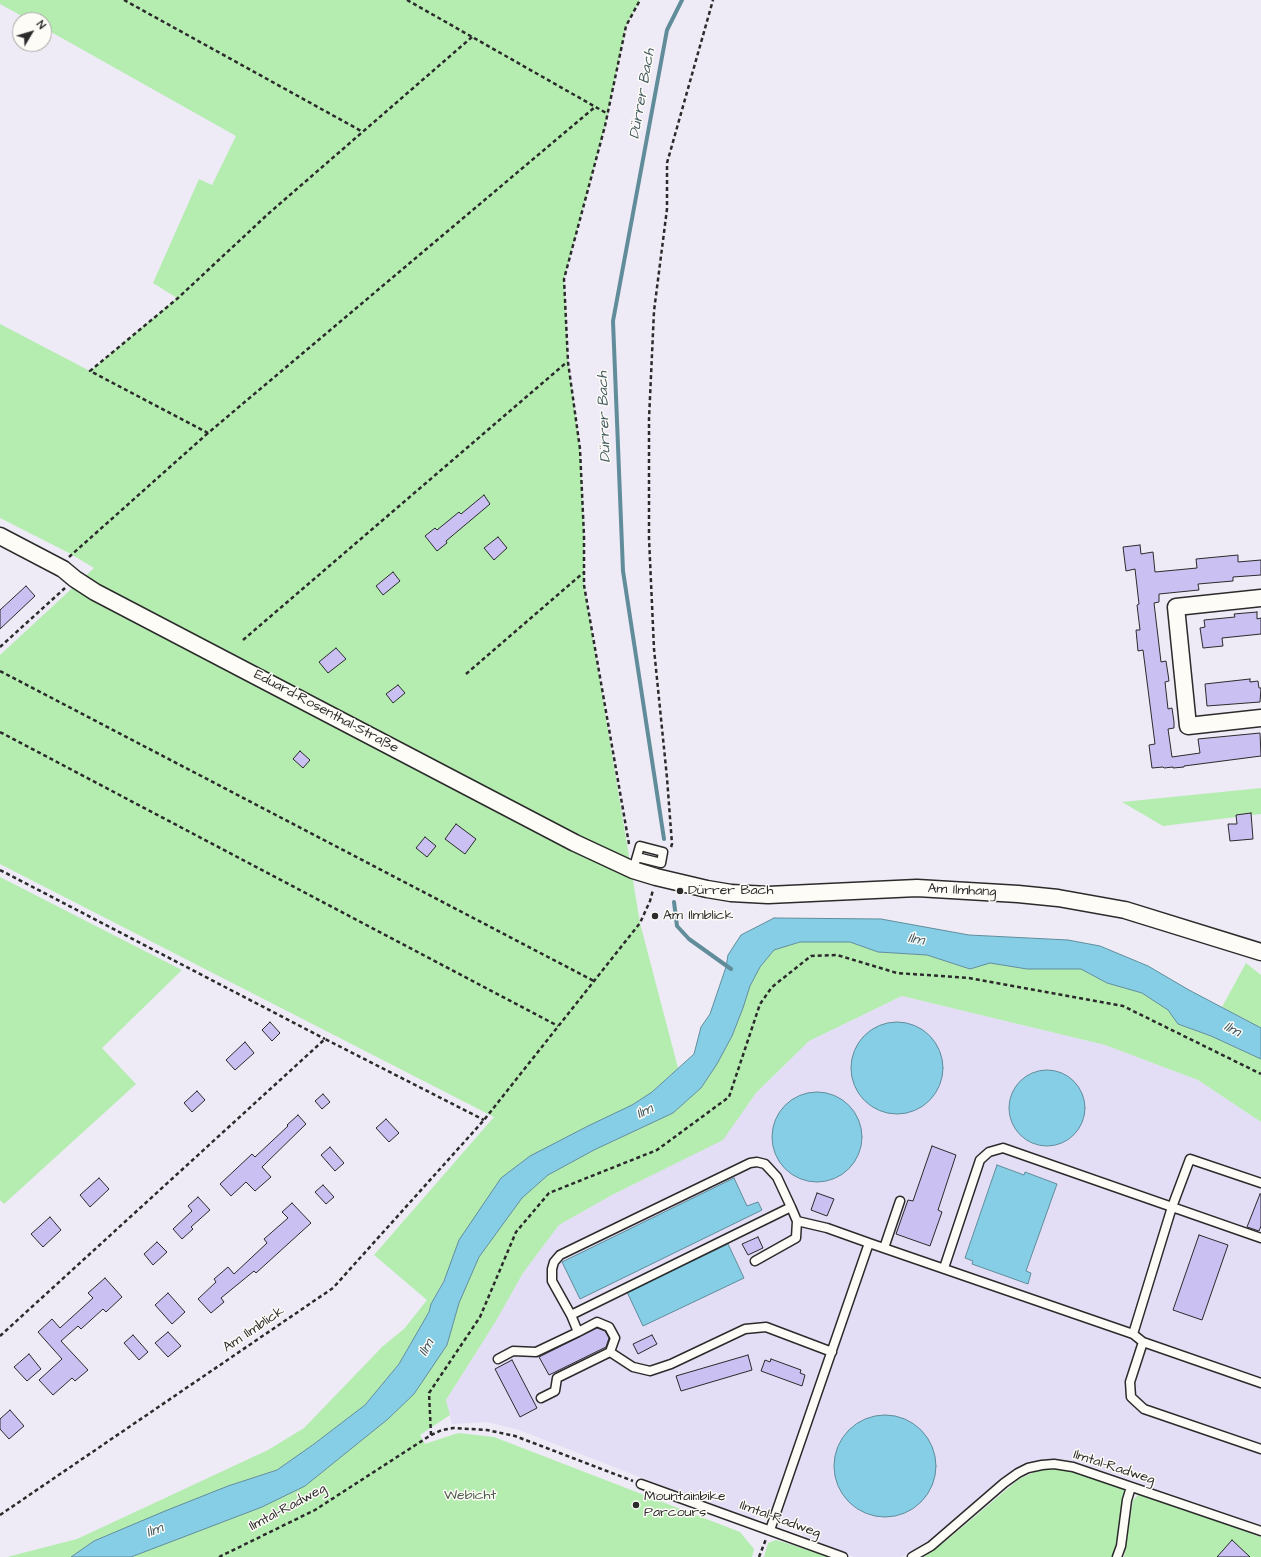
<!DOCTYPE html>
<meta charset="utf-8">
<style>
body{margin:0}
#map{position:relative;width:1261px;height:1557px;overflow:hidden;background:#eeeaf6;font-family:"Architects Daughter",sans-serif}
canvas{display:block}
.north{position:absolute;left:12px;top:12px;width:40px;height:40px;box-sizing:border-box;background:#fdfcf7;border:1px solid #a9a8a5;border-radius:50%;rotate:52deg;font-size:11px;font-weight:700;line-height:16px;text-align:center;color:#2b2b2b}
.north::after{content:'';display:block;margin:auto;width:14px;height:18px;background:#2b2b2b;clip-path:polygon(50% 0,100% 100%,50% 72%,0 100%)}
</style>
<div id="map">
<canvas width="1261" height="1557"></canvas>
<div class="north">N</div>
</div>
<script>
const ctx = document.querySelector('canvas').getContext('2d');
ctx.lineJoin = 'round';
function fillPath(path, color) {
  ctx.fillStyle = color;
  ctx.fill(path, 'evenodd');
}
function toPath(rows) {
  const path = new Path2D();
  for (const r of rows) {
    if (r.length === 3) {
      path.moveTo(r[0] + r[2], r[1]);
      path.arc(r[0], r[1], r[2], 0, 2 * Math.PI);
      continue;
    }
    path.moveTo(r[0], r[1]);
    for (let i = 2; i < r.length; i += 2) path.lineTo(r[i], r[i + 1]);
  }
  return path;
}
function strokePath(path, color, width, dash) {
  ctx.strokeStyle = color;
  ctx.lineWidth = width;
  ctx.lineCap = dash ? 'butt' : 'round';
  ctx.setLineDash(dash || []);
  ctx.stroke(path);
}
function write(font, color, halo, rows, align = 'center') {
  ctx.font = font + ' "Architects Daughter",sans-serif';
  ctx.lineWidth = 3;
  ctx.setLineDash([]);
  ctx.textBaseline = 'middle';
  ctx.strokeStyle = halo;
  ctx.fillStyle = color;
  for (const [text, x, y, turn = 0] of rows) {
    ctx.save();
    ctx.translate(x, y);
    ctx.rotate((+turn || 0) * Math.PI / 180);
    ctx.textAlign = isNaN(turn) ? turn : align;
    if (halo) ctx.strokeText(text, 0, 0);
    ctx.fillText(text, 0, 0);
    ctx.restore();
  }
}
fillPath(toPath([
 [902,996,1105,1045,1198,1080,1261,1122,1261,1527,1077,1463,1048,1460,1021,1467,1002,1480,932,1540,915,1552,900,1557,855,1557,824,1547,806,1538,789,1522,774,1515,763,1514,751,1520,519,1430,487,1422,452,1424,446,1400,496,1321,523,1273,559,1225,612,1195,722,1140,756,1093,809,1041]
]), '#e3ddf5');
fillPath(toPath([
 [0,0,640,0,626,26,605,126,564,279,568,362,580,449,584,536,584,585,640,923,678,1068,652,1092,632,1105,559,1141,501,1178,482,1207,431,1304,429,1312,399,1364,365,1405,314,1444,277,1470,228,1486,94,1541,71,1557,7,1557,77,1539,268,1450,304,1428,383,1346,404,1329,427,1300,374,1255,494,1117,0,864,0,655,94,568,71,554,0,518,0,324,90,371,177,298,153,283,199,179,212,185,236,136,44,28,44,20,29,20,0,4],
 [1261,788,1261,814,1163,826,1122,802],
 [0,877,182,970,102,1048,136,1084,4,1204,0,1200],
 [800,942,850,942,878,952,927,955,970,969,990,963,1027,969,1081,969,1107,983,1142,993,1168,1010,1178,1024,1211,1036,1261,1059,1261,1122,1198,1080,1105,1045,902,996,809,1041,756,1093,723,1140,612,1195,559,1225,523,1273,496,1321,446,1400,450,1415,420,1435,425,1444,458,1433,494,1437,740,1532,754,1549,752,1557,131,1557,262,1507,305,1486,388,1419,414,1394,447,1345,459,1303,479,1257,522,1198,548,1175,594,1150,673,1113,701,1088,717,1064,732,1036,743,1008,750,986,760,967,774,950],
 [1246,963,1261,975,1261,1028,1222,1007],
 [1053,1469,1071,1471,1084,1475,1122,1487,1126,1492,1119,1543,1114,1557,924,1557,947,1540,1019,1479,1039,1470],
 [1138,1495,1145,1495,1261,1537,1261,1557,1124,1557,1133,1500],
 [776,1540,822,1554,830,1557,764,1557,768,1543]
]), '#b5edb1');
const water = toPath([
 [774,918,881,919,969,935,1068,940,1100,946,1148,966,1189,990,1261,1028,1261,1059,1211,1036,1178,1024,1168,1010,1142,993,1107,983,1081,969,1027,969,990,963,970,969,927,955,878,952,850,942,800,942,774,950,760,967,750,986,743,1008,732,1036,717,1064,701,1088,673,1113,594,1150,548,1175,522,1198,479,1257,459,1303,447,1345,414,1394,388,1419,305,1486,262,1507,131,1557,71,1557,94,1541,165,1511,228,1486,277,1470,314,1444,365,1405,399,1364,429,1312,431,1304,444,1281,459,1240,501,1178,530,1156,588,1126,632,1105,652,1092,694,1054,701,1027,710,1014,726,967,728,955,741,935,774,918],
 [897,1068,46],
 [1047,1108,38],
 [817,1137,45],
 [997,1165,1024,1175,1025,1172,1057,1184,1026,1271,1031,1273,1028,1284,972,1264,973,1261,965,1258,997,1165],
 [734,1178,747,1206,758,1202,762,1210,580,1299,562,1262,734,1178],
 [728,1244,744,1278,643,1326,627,1292,728,1244],
 [885,1466,51]
]);
fillPath(water, '#85cee6');
strokePath(water, '#618d9b', 1);
strokePath(toPath([
 [664,839,623,571,613,321,667,30,682,0],
 [674,902,677,926,689,939,731,969]
]), '#618d9b', 4);
const building = toPath([
 [484,495,490,504,446,541,447,543,437,551,425,536,435,528,437,530,459,512,461,514,484,495],
 [498,537,507,548,494,560,484,548,498,537],
 [1140,545,1141,554,1153,552,1155,572,1197,568,1196,559,1238,555,1238,562,1261,560,1261,575,1233,577,1233,581,1198,584,1199,590,1159,594,1159,602,1154,603,1161,662,1166,661,1168,674,1169,681,1165,682,1168,709,1172,708,1174,722,1174,728,1168,729,1172,757,1200,753,1198,739,1260,733,1261,756,1184,766,1184,767,1173,768,1173,767,1164,768,1163,767,1152,768,1149,745,1155,744,1143,650,1138,651,1136,630,1140,630,1137,605,1139,604,1135,569,1126,571,1123,547,1140,545],
 [393,572,400,581,383,595,376,586,393,572],
 [26,586,35,596,0,629,0,610,26,586],
 [1257,612,1257,619,1261,618,1261,634,1222,638,1223,646,1203,648,1200,628,1205,627,1204,620,1235,617,1234,614,1257,612],
 [336,648,346,659,328,673,319,662,336,648],
 [1250,679,1250,682,1258,681,1259,688,1261,688,1260,702,1207,706,1205,684,1250,679],
 [398,685,405,693,393,703,386,694,398,685],
 [300,751,310,760,303,768,293,759,300,751],
 [1251,813,1253,839,1230,841,1228,824,1237,824,1236,815,1251,813],
 [456,824,476,839,465,854,445,839,456,824],
 [425,837,436,846,427,857,416,848,425,837],
 [270,1022,280,1033,272,1041,262,1030,270,1022],
 [245,1042,254,1053,235,1070,226,1060,245,1042],
 [197,1091,205,1100,192,1112,184,1103,197,1091],
 [323,1094,330,1102,322,1109,315,1101,323,1094],
 [298,1115,306,1124,262,1167,271,1177,255,1191,246,1182,231,1196,220,1184,252,1154,255,1157,288,1126,287,1125,298,1115],
 [386,1119,399,1133,389,1142,376,1128,386,1119],
 [932,1146,956,1155,938,1210,942,1212,930,1246,896,1234,908,1200,913,1201,932,1146],
 [330,1147,344,1163,335,1171,321,1155,330,1147],
 [99,1178,109,1189,90,1207,80,1195,99,1178],
 [323,1185,334,1197,326,1204,315,1192,323,1185],
 [817,1193,834,1199,827,1216,811,1210,817,1193],
 [1260,1194,1261,1194,1261,1226,1259,1231,1247,1227,1260,1194],
 [198,1197,210,1210,191,1227,193,1229,182,1239,173,1229,192,1211,188,1206,198,1197],
 [292,1203,311,1223,256,1273,254,1271,221,1298,224,1302,211,1313,198,1299,216,1282,214,1279,228,1267,234,1274,267,1243,264,1239,288,1218,282,1212,292,1203],
 [50,1217,61,1230,43,1247,31,1234,50,1217],
 [1199,1235,1228,1245,1202,1320,1173,1310,1199,1235],
 [758,1237,763,1248,748,1255,742,1244,758,1237],
 [157,1242,167,1252,153,1265,144,1254,157,1242],
 [105,1278,122,1297,106,1312,103,1309,81,1329,78,1326,61,1341,88,1370,75,1381,72,1378,53,1395,39,1380,62,1359,38,1332,52,1319,60,1328,93,1298,88,1293,105,1278],
 [168,1293,185,1312,172,1324,155,1305,168,1293],
 [597,1328,605,1331,609,1338,606,1347,549,1375,539,1357,597,1328],
 [168,1332,181,1346,168,1357,155,1343,168,1332],
 [133,1335,148,1352,139,1360,124,1343,133,1335],
 [652,1335,657,1344,638,1354,633,1344,652,1335],
 [29,1354,41,1369,27,1381,14,1367,29,1354],
 [748,1355,752,1370,681,1391,676,1376,748,1355],
 [771,1359,801,1370,800,1373,805,1375,802,1386,761,1371,765,1360,770,1362,771,1359],
 [512,1360,537,1408,520,1417,495,1369,512,1360],
 [10,1410,24,1426,9,1439,0,1429,0,1419,10,1410],
 [1232,1540,1250,1557,1217,1557,1232,1540]
]);
fillPath(building, '#cac0f2');
strokePath(building, '#2b2b2b', 1);
const service = toPath([
 [633,870,640,846,663,852,661,863,637,857],
 [791,1207,571,1315,552,1281,552,1269,554,1262,560,1255,750,1163,757,1162,765,1164,777,1177,791,1207,797,1221,827,1228,869,1243],
 [884,1248,900,1201],
 [755,1261,796,1238,797,1221],
 [944,1268,980,1160,989,1152,1003,1148,1261,1238],
 [1133,1334,1172,1207,1190,1159,1261,1183],
 [1143,1342,1130,1382,1131,1397,1144,1409,1261,1449],
 [610,1352,633,1367,650,1371,671,1364,745,1329,766,1327,832,1352],
 [498,1359,513,1351,536,1352,578,1332,571,1315],
 [541,1398,555,1391,557,1378,610,1352,615,1338,609,1327,597,1322,578,1332],
 [641,1484,843,1557],
 [770,1530,869,1243,1133,1334,1143,1342,1261,1383],
 [912,1557,931,1546,1004,1483,1018,1473,1028,1468,1042,1465,1054,1464,1073,1467,1261,1531],
 [1117,1557,1121,1546,1127,1500,1131,1487]
]);
const minor = toPath([
 [0,536,63,569,75,579,95,592,575,843,633,870,656,877,707,889,731,893,768,895,917,888,1018,894,1058,898,1125,910,1261,952],
 [1261,598,1176,607,1188,726,1261,718]
]);
strokePath(service, '#2b2b2b', 11);
strokePath(minor, '#2b2b2b', 19);
strokePath(toPath([
 [124,0,363,132],
 [407,0,608,114],
 [472,37,268,214,178,298,90,371,208,433,595,107],
 [69,557,208,433],
 [243,640,567,362],
 [0,647,65,588],
 [0,671,594,981],
 [466,674,583,573],
 [0,732,558,1026],
 [629,844,584,585,584,536,580,449,568,362,564,279,605,126,626,26,640,0],
 [671,847,672,844,667,778,654,649,649,538,649,419,654,311,667,209,667,163,713,0],
 [0,870,325,1039],
 [0,1336,325,1039,484,1120],
 [431,1435,429,1393,480,1317,516,1232,549,1193,657,1150,729,1097,760,1004,772,987,811,956,837,955,897,973,969,978,1123,1006,1261,1074],
 [0,1515,333,1288,484,1120,640,923,650,901,653,890],
 [219,1557,315,1510,431,1435,442,1430,453,1428,487,1430,515,1436,633,1481],
 [759,1557,766,1539]
]), '#2b2b2b', 2.5, [4, 3]);
strokePath(service, '#fdfcf7', 8);
strokePath(minor, '#fdfcf7', 16);
for (const [x, y, r, color] of [
 [680,891,4,"#2b2b2b"],
 [655,916,4,"#2b2b2b"],
 [636,1505,4,"#2b2b2b"]
]) {
  const dot = new Path2D();
  dot.arc(x, y, r, 0, 2 * Math.PI);
  ctx.fillStyle = color;
  ctx.fill(dot);
  strokePath(dot, '#fdfcf7', 1.5);
}
write('14px', '#2b2b2b', '#fdfcf7', [
 ["Eduard-Rosenthal-Straße",326,712,28],
 ["Am Ilmhang",962,891,3],
 ["Am Ilmblick",254,1330,-34],
 ["Ilmtal-Radweg",1114,1468,18],
 ["Ilmtal-Radweg",288,1508,-28],
 ["Ilmtal-Radweg",780,1520,20]
]);
write('14px', '#2b2b2b', '#fdfcf7', [
 ["Dürrer Bach",688,891],
 ["Am Ilmblick",663,916],
 ["Mountainbike",644,1497],
 ["Parcours",644,1513]
], 'left');
write('14px', '#4e5c4c', '#fdfcf7', [
 ["Webicht",470,1496]
]);
write('italic 15px', '#465c63', '#fdfcf7', [
 ["Dürrer Bach",643,94,-80],
 ["Dürrer Bach",605,417,-92],
 ["Ilm",916,940,10],
 ["Ilm",1232,1030,27],
 ["Ilm",645,1112,-27],
 ["Ilm",427,1348,-61],
 ["Ilm",155,1531,-22]
]);
</script>
